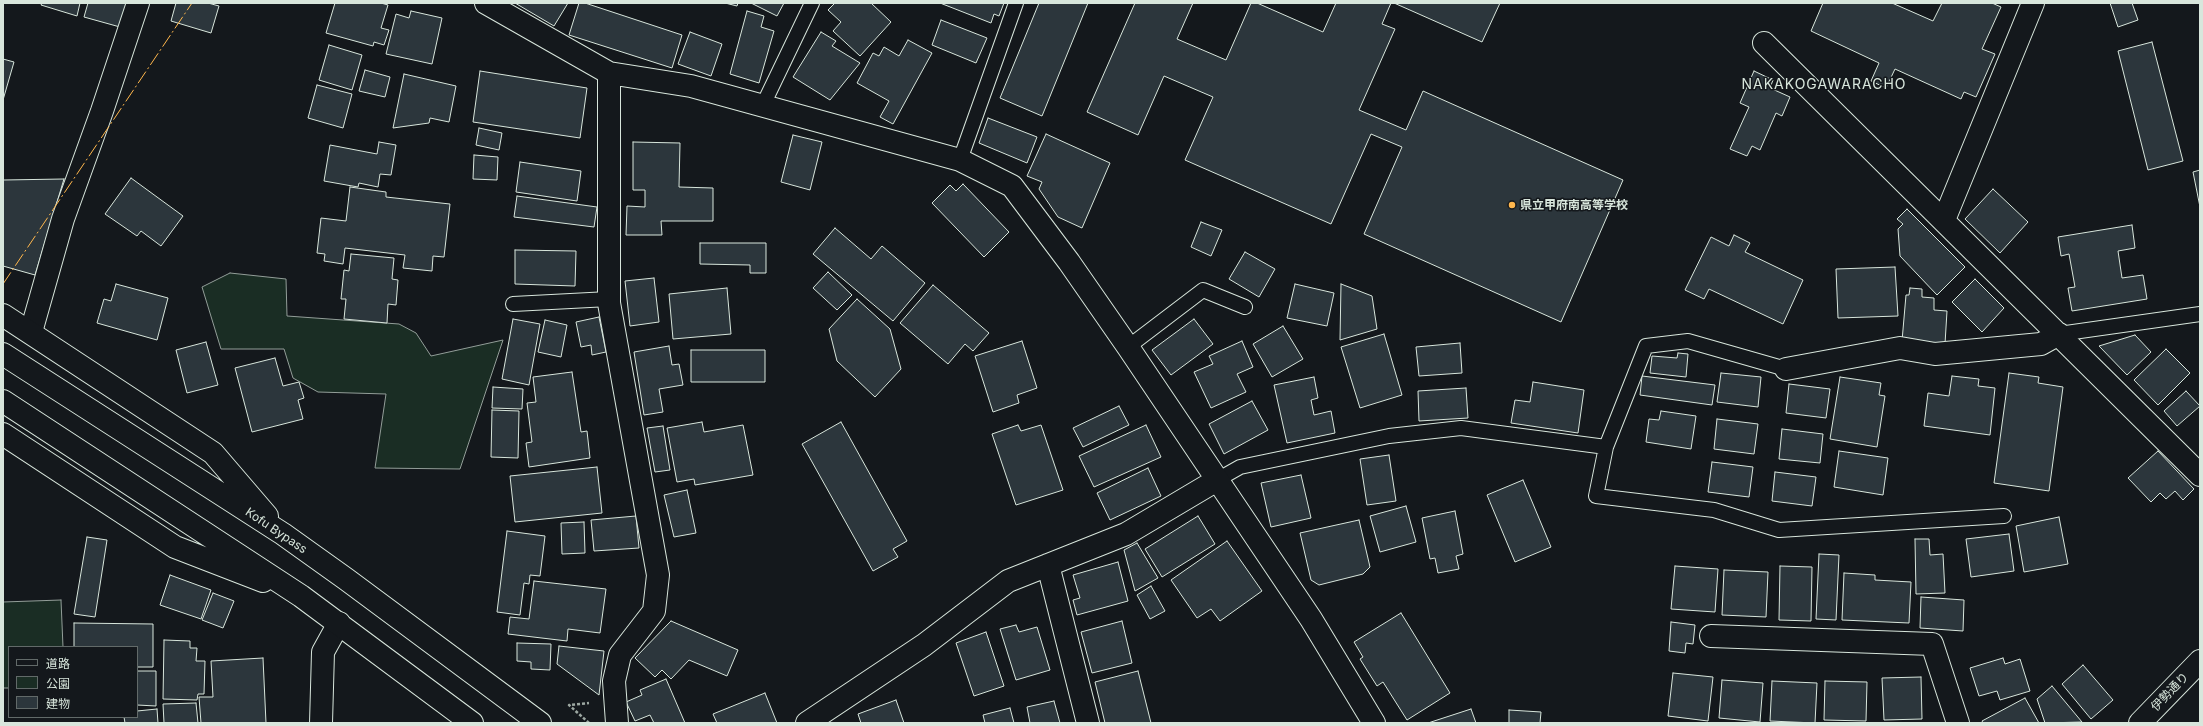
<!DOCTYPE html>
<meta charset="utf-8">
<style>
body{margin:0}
#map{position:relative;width:2203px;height:726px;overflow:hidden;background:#14181c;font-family:Inter,"Noto Sans JP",sans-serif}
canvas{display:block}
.frame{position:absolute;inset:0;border:4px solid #d8e6dc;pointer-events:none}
.legend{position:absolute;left:8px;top:646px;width:130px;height:72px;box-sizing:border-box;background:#14181c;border:1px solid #626a69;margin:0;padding:5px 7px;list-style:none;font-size:12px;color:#d8e6dc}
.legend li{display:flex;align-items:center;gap:8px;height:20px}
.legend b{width:20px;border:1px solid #626a69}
</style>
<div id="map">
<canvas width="2203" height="726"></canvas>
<div class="frame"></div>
<ul class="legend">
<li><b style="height:5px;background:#14181c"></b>道路</li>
<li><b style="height:11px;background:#1a2d24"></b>公園</li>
<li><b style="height:11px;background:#2c363c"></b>建物</li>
</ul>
</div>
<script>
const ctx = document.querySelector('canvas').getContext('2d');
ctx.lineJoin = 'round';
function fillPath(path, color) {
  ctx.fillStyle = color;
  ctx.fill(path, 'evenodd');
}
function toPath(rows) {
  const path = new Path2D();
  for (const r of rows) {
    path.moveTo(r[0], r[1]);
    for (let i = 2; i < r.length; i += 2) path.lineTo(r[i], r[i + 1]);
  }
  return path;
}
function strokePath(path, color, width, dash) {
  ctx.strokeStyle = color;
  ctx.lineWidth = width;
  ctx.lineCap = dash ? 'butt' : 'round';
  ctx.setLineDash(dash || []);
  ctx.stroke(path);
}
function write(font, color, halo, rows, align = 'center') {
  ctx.font = font + ' Inter,"Noto Sans JP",sans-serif';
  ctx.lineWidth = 3;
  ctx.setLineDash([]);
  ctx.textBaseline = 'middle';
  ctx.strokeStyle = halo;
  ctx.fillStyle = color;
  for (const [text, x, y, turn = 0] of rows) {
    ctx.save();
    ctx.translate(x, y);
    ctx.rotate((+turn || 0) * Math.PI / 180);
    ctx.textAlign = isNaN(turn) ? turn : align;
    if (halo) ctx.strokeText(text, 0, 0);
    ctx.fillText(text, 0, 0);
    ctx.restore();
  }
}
const green = toPath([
 [230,273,286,279,287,316,399,324,416,333,431,356,503,340,460,469,375,468,386,394,318,392,293,378,284,349,221,349,202,287,230,273],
 [61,600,63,647,9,647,9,688,3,688,3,602,61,600]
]);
fillPath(green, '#1a2d24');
strokePath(green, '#939e99', 1);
const building = toPath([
 [42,3,80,3,77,16,41,5,42,3],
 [88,3,127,3,120,27,84,17,88,3],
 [176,3,208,3,219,6,211,33,171,21,176,3],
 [335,3,381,3,388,5,381,28,389,30,384,45,374,42,373,46,326,33,335,3],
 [515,3,568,3,554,26,515,3],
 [579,3,585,3,682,35,672,68,569,35,579,3],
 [725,3,738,3,737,6,725,3],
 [751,3,784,3,777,16,751,3],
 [835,3,871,3,891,22,860,56,833,31,841,22,828,10,835,3],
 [940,3,1004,3,999,16,994,14,991,23,940,3],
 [1039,3,1088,3,1042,116,1000,98,1039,3],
 [1135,3,1193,3,1177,39,1226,60,1251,3,1257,3,1323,32,1336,3,1391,3,1382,24,1395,29,1359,110,1406,130,1423,91,1623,180,1561,322,1364,234,1402,147,1371,134,1331,224,1185,160,1213,97,1164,76,1138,135,1087,112,1135,3],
 [1394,3,1500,3,1482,42,1394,3],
 [1823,3,1892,3,1933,21,1942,3,1992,3,2001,7,1982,49,1995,54,1976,97,1964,92,1961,99,1895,69,1886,88,1871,81,1879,63,1811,31,1823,3],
 [2110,3,2132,3,2138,20,2118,27,2110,3],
 [411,11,442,18,432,64,386,54,396,14,409,18,411,11],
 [747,11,764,16,761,27,774,31,759,83,730,74,747,11],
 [941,20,987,38,976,63,932,45,941,20],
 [690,32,722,44,711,76,678,64,690,32],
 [821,32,836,41,832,46,860,63,830,100,793,77,821,32],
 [908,40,932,53,893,124,880,117,889,101,857,83,873,53,879,56,884,47,899,56,908,40],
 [2152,42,2183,161,2148,170,2118,51,2152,42],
 [329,45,362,55,352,90,319,80,329,45],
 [3,59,14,62,3,100,3,59],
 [365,70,390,77,385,97,359,91,365,70],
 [480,71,587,88,580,138,473,122,480,71],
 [1754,71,1773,80,1770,88,1790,97,1782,116,1776,113,1760,150,1752,146,1747,156,1730,149,1749,107,1740,103,1754,71],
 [404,74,456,86,449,122,430,118,429,123,393,128,404,74],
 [317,85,352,94,343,128,308,118,317,85],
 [988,118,1037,137,1027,163,979,143,988,118],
 [479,128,502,133,499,150,476,145,479,128],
 [1046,134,1110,163,1082,228,1058,217,1039,189,1042,182,1027,176,1046,134],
 [793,135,822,142,810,190,781,182,793,135],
 [379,142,396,145,391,175,380,174,378,187,359,183,358,187,324,181,330,145,377,154,379,142],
 [633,142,680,143,679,187,713,188,713,221,661,221,662,235,626,235,627,206,645,207,645,190,633,190,633,142],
 [474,155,498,157,497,180,473,179,474,155],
 [520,162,581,171,577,201,516,192,520,162],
 [2200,170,2200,207,2193,172,2200,170],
 [131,178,183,216,161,246,141,231,137,236,105,214,131,178],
 [64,179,35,275,3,266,3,180,64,179],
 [963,184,1009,232,984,257,932,203,950,185,956,191,963,184],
 [350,187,386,192,386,197,450,204,444,257,433,256,432,271,403,268,405,255,345,248,343,264,324,261,325,254,317,253,321,218,346,221,350,187],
 [1993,189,2028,222,2000,253,1965,219,1993,189],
 [517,196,597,207,594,227,514,217,517,196],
 [1907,209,1965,267,1937,295,1900,256,1898,229,1903,224,1897,219,1907,209],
 [1201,222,1222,230,1211,256,1191,247,1201,222],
 [2132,225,2135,248,2118,251,2122,278,2143,275,2147,299,2072,311,2068,288,2075,287,2069,254,2061,256,2058,237,2132,225],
 [835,228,871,259,882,246,925,283,893,321,813,254,835,228],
 [1734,235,1750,243,1745,252,1803,280,1783,324,1709,289,1704,299,1685,290,1711,237,1729,246,1734,235],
 [700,243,766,243,766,273,750,273,750,265,700,264,700,243],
 [515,250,576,251,575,286,515,284,515,250],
 [1245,252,1275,269,1259,297,1229,279,1245,252],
 [351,254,394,258,392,279,398,280,396,305,388,304,387,323,344,319,346,299,341,299,344,270,349,271,351,254],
 [1895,267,1898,316,1838,318,1836,269,1895,267],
 [828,272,852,295,837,310,813,288,828,272],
 [654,278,659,322,630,326,625,281,654,278],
 [1975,279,2004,308,1982,332,1952,302,1975,279],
 [116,284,168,298,157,340,97,323,104,299,111,301,116,284],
 [1295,284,1334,293,1327,326,1287,318,1295,284],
 [1341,284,1372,296,1377,329,1340,340,1341,284],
 [933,285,989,333,973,351,965,344,948,364,900,323,933,285],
 [727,288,731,334,673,339,669,294,727,288],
 [1910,288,1922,289,1922,297,1934,298,1934,310,1947,311,1945,344,1902,341,1906,295,1909,295,1910,288],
 [857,299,890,329,901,369,875,397,837,361,829,329,857,299],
 [599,317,606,352,592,355,591,345,581,347,576,322,599,317],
 [513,319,540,324,529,385,502,379,513,319],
 [1194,319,1213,344,1171,375,1152,350,1194,319],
 [545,320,567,325,561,357,538,352,545,320],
 [1283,326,1303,359,1272,377,1253,344,1283,326],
 [1384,334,1402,395,1360,408,1341,347,1384,334],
 [2135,335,2151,352,2127,375,2099,346,2135,335],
 [1022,341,1037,388,1017,395,1019,403,993,412,975,356,1022,341],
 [1242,341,1253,367,1237,374,1246,392,1211,408,1194,372,1213,364,1209,356,1242,341],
 [206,342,218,385,187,393,176,350,206,342],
 [1460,343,1462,373,1419,376,1416,347,1460,343],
 [669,346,672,365,679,364,683,385,659,389,663,412,644,415,634,352,669,346],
 [2166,349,2190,373,2158,405,2134,380,2166,349],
 [691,350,765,350,765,382,691,382,691,350],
 [1678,353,1688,354,1686,377,1650,373,1652,356,1677,358,1678,353],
 [275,358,283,386,299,382,304,398,298,400,303,419,252,432,235,368,275,358],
 [572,372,581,432,587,431,590,458,529,467,526,443,532,442,527,403,536,402,533,377,572,372],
 [1721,373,1761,377,1758,407,1717,402,1721,373],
 [2009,373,2039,377,2038,383,2063,387,2049,491,1994,483,2009,373],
 [1642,376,1715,385,1712,405,1640,395,1642,376],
 [1952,376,1979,379,1978,386,1995,388,1990,435,1924,426,1928,393,1949,396,1952,376],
 [1314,377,1318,398,1311,400,1314,415,1331,411,1335,433,1287,443,1274,385,1314,377],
 [1840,377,1881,383,1879,395,1885,396,1877,447,1830,439,1840,377],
 [1533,382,1584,390,1578,433,1511,423,1515,400,1530,402,1533,382],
 [1789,384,1830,389,1826,418,1786,413,1789,384],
 [493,387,523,389,522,409,492,408,493,387],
 [1466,388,1468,418,1419,421,1418,391,1466,388],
 [2186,391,2200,406,2177,426,2164,411,2186,391],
 [1252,401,1268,430,1224,454,1209,424,1252,401],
 [1119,406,1129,425,1083,447,1073,428,1119,406],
 [492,410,519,411,518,458,491,457,492,410],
 [1661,411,1696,416,1691,449,1646,442,1649,419,1659,420,1661,411],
 [1717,419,1758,424,1754,454,1714,449,1717,419],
 [702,422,704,432,743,425,753,475,695,485,694,479,677,482,667,428,702,422],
 [841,422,907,541,893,549,898,557,873,571,802,444,841,422],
 [1018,425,1021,431,1041,425,1063,490,1016,505,992,434,1018,425],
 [1146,425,1161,457,1094,487,1079,456,1146,425],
 [663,426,670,470,655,472,647,428,663,426],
 [1782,429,1823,434,1820,463,1779,459,1782,429],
 [1839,451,1888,458,1883,495,1834,487,1839,451],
 [2158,451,2194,489,2183,500,2175,491,2166,499,2160,493,2151,502,2128,478,2158,451],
 [1389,455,1396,501,1367,505,1360,459,1389,455],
 [1712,462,1753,467,1749,497,1708,492,1712,462],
 [597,467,602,513,515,522,510,476,597,467],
 [1148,468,1161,496,1110,520,1097,493,1148,468],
 [1775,472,1816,477,1812,506,1772,501,1775,472],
 [1301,475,1311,518,1271,527,1261,483,1301,475],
 [1523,480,1551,547,1515,562,1487,495,1523,480],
 [687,490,696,533,674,537,664,495,687,490],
 [1406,506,1416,542,1380,552,1370,516,1406,506],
 [1455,511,1463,554,1456,556,1459,569,1438,573,1435,558,1430,559,1422,518,1455,511],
 [636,516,639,548,594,551,591,520,636,516],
 [1198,516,1215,544,1162,577,1145,549,1198,516],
 [2059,517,2068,564,2024,572,2016,526,2059,517],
 [1359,520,1370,567,1363,574,1319,585,1311,580,1300,533,1359,520],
 [584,522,585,553,562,554,561,523,584,522],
 [507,531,545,536,540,576,530,575,529,584,524,583,520,615,497,612,507,531],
 [2009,534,2014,571,1971,577,1966,539,2009,534],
 [87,537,107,540,95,617,74,614,87,537],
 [1915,539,1929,539,1930,555,1943,554,1945,593,1916,594,1915,539],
 [1227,541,1262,591,1220,621,1211,609,1197,618,1171,580,1227,541],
 [1137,543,1158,578,1135,591,1124,550,1137,543],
 [1819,554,1839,555,1836,620,1816,619,1819,554],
 [1118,562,1128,601,1077,615,1073,600,1080,598,1073,575,1118,562],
 [1675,566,1718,569,1715,612,1671,609,1675,566],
 [1780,566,1812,567,1811,621,1779,620,1780,566],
 [1724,570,1768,572,1766,617,1722,615,1724,570],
 [1844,573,1875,575,1875,580,1911,582,1909,623,1842,620,1844,573],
 [170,575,211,590,201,619,160,605,170,575],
 [534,581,606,589,600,633,568,629,567,641,508,634,510,617,529,619,534,581],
 [1151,586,1165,611,1150,619,1137,595,1151,586],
 [213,593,234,601,223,628,202,620,213,593],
 [1921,597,1964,600,1963,631,1920,628,1921,597],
 [1401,613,1450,693,1407,720,1383,682,1377,686,1360,659,1363,657,1354,642,1401,613],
 [671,621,738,650,727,676,689,660,671,679,662,670,655,677,635,658,671,621],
 [1122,621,1132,663,1092,673,1081,632,1122,621],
 [1671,622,1695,625,1693,644,1686,643,1685,653,1669,651,1671,622],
 [74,623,153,624,153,667,137,667,137,647,74,647,74,623],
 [1016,625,1019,632,1037,627,1050,670,1016,680,1000,629,1016,625],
 [986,632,1004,686,974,696,956,643,986,632],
 [164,640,190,641,190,648,197,648,196,661,205,661,204,694,198,694,197,700,163,699,164,640],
 [517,643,551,644,550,670,531,669,531,662,517,661,517,643],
 [559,646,604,651,599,695,557,664,559,646],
 [263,658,266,723,201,723,199,697,213,697,211,661,263,658],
 [2003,658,2005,664,2020,659,2030,691,2000,700,1997,691,1979,696,1970,668,2003,658],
 [2083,665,2113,700,2091,719,2062,684,2083,665],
 [137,671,156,671,156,706,137,705,137,671],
 [1138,671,1151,723,1105,723,1095,682,1138,671],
 [1673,673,1713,677,1708,721,1668,716,1673,673],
 [1921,677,1922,719,1884,720,1882,678,1921,677],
 [666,679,685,723,654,723,650,715,635,721,626,702,642,695,640,690,666,679],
 [1722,680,1763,683,1760,722,1719,718,1722,680],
 [1772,681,1817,683,1815,723,1770,721,1772,681],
 [1825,681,1867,682,1866,721,1824,720,1825,681],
 [2052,686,2082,722,2045,723,2037,699,2052,686],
 [765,693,777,723,717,723,713,714,765,693],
 [2025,698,2039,723,1983,723,1982,721,2025,698],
 [896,700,904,723,861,723,858,714,896,700],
 [1054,701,1060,723,1030,723,1027,707,1054,701],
 [196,703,198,723,164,723,163,704,196,703],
 [1010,708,1014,723,985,723,983,715,1010,708],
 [157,709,158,723,125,723,124,717,137,717,137,711,157,709],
 [1471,709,1476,723,1428,723,1471,709],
 [1509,710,1541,712,1540,723,1509,723,1509,710]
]);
fillPath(building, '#2c363c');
strokePath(building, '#d8e6dc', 1);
const lane = toPath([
 [763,105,812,3],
 [960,160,1016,3],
 [513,304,609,299],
 [2059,334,2200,314],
 [1128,347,1203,290,1245,307],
 [1606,447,1646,346,1688,341,1786,369],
 [1217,480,1240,467,1389,436,1461,428,1606,447,1596,496,1714,510,1779,530,2004,516]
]);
const street = toPath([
 [486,3,609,73,691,86,960,160,1012,186,1069,262,1128,347,1311,619,1374,723],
 [1764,43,2200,475],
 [609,73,609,303,658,575,654,611,620,655,614,681,617,723],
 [1944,220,2033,3],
 [31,332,63,219,102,111,138,3],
 [1786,369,1900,348,1935,354,2041,344,2059,334],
 [1048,565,1088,723],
 [1711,636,1932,644,1958,723],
 [321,723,323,652,339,623],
 [807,723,924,645,1008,581,1126,534,1217,480]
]);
const primary = toPath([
 [2140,723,2200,661]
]);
const highway = toPath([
 [3,315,213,453,267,516],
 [3,354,283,534,346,579,540,723],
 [3,401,301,596,472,723],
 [3,434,175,547,263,581]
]);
strokePath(lane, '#d8e6dc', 16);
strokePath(street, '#d8e6dc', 24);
strokePath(primary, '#d8e6dc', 24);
strokePath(highway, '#d8e6dc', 24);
strokePath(toPath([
 [589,723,569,705,589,703]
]), '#9da8a2', 2.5, [3, 2]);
strokePath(lane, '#14181c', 14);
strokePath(street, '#14181c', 22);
strokePath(primary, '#14181c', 22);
strokePath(highway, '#14181c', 22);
strokePath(toPath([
 [3,284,192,3]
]), '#ffb74d', 1, [14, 3, 2, 3]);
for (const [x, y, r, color] of [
 [1512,205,4,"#ffb74d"]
]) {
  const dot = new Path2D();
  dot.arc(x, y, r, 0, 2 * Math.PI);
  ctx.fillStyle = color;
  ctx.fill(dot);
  strokePath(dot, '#14181c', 1.5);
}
write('bold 12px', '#d8e6dc', '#14181c', [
 ["県立甲府南高等学校",1520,205]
], 'left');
write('12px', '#d8e6dc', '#14181c', [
 ["Kofu Bypass",276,531,34],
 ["伊勢通り",2170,692,-46]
]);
ctx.letterSpacing = '1px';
write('14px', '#d8e6dc', '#14181c', [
 ["NAKAKOGAWARACHO",1824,85]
]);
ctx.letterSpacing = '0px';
</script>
